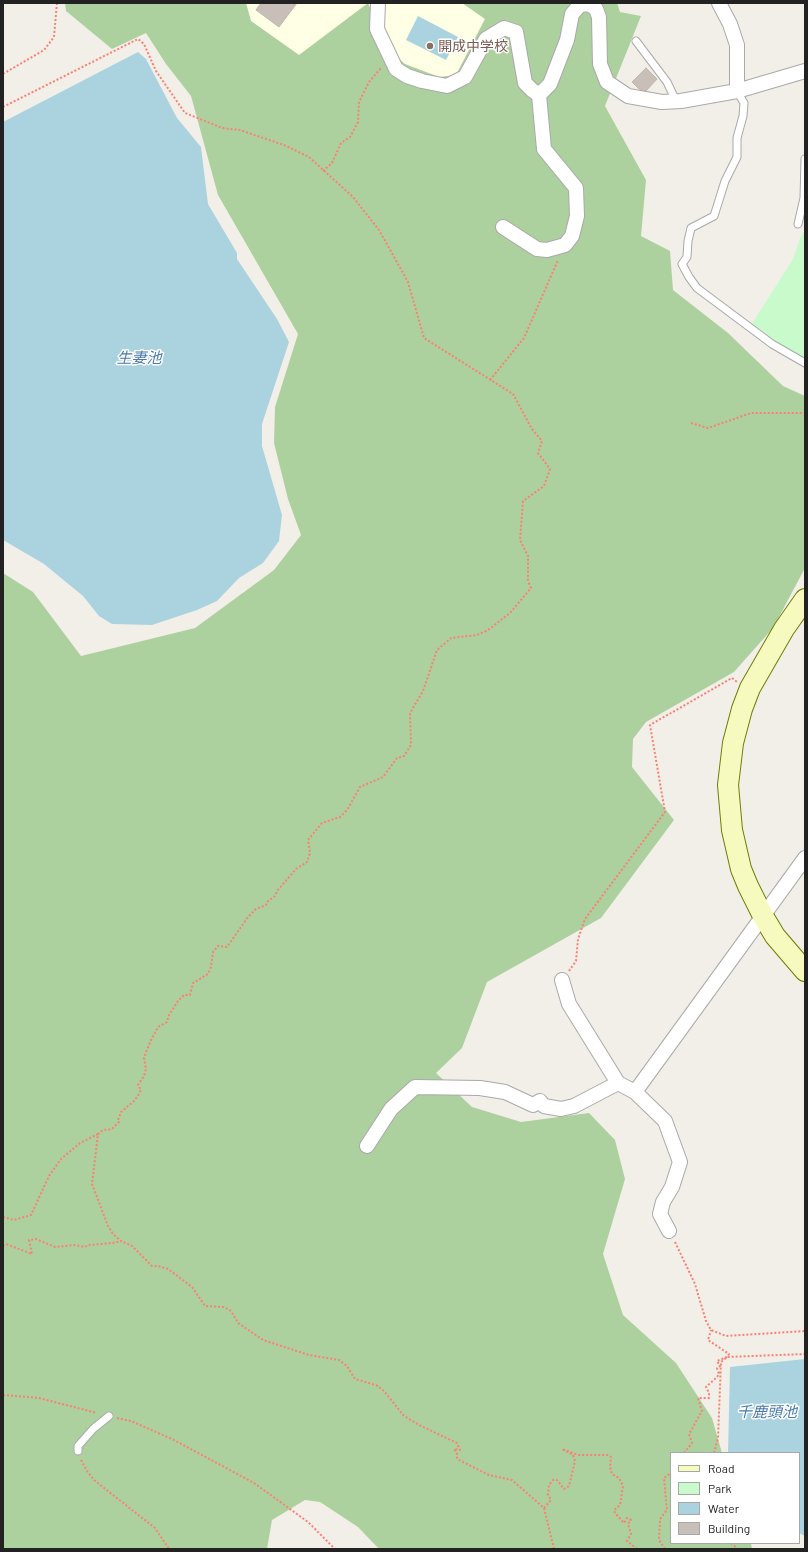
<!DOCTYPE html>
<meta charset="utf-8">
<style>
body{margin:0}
#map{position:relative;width:808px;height:1552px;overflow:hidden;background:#f2efe9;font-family:Barlow,sans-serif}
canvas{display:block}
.frame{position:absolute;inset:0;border:4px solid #222;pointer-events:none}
.legend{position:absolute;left:670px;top:1452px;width:130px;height:92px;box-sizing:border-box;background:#fff;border:1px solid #a7a7a7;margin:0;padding:5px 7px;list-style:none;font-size:12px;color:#222}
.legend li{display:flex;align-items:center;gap:8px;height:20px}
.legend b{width:20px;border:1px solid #a7a7a7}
</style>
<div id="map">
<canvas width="808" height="1552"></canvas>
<div class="frame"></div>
<ul class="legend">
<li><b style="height:5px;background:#f7fabf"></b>Road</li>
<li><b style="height:11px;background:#c8facc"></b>Park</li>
<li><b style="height:11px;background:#aad3df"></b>Water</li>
<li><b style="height:11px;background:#c7bfb8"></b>Building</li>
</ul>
</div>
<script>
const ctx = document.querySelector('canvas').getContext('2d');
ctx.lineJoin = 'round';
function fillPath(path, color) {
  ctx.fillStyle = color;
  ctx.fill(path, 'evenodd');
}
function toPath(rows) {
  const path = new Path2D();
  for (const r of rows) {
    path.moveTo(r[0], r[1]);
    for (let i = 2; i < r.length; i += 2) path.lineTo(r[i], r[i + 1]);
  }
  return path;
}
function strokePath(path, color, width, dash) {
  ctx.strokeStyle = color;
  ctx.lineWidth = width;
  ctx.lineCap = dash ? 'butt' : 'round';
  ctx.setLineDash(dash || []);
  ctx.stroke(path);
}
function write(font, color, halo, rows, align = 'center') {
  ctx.font = font + ' Barlow,"Noto Sans JP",sans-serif';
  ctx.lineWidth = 3;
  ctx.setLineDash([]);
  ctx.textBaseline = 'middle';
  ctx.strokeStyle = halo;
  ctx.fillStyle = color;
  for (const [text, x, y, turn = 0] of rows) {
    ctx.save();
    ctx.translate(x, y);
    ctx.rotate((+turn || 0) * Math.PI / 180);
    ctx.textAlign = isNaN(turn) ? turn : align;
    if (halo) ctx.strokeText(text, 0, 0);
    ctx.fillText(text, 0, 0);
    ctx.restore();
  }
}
fillPath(toPath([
 [246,3,462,3,485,18,456,75,439,77,405,64,394,55,299,55,251,21]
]), '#ffffe5');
fillPath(toPath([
 [65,3,246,3,251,21,299,55,368,3,382,36,394,55,405,64,439,77,456,75,485,19,462,3,617,3,620,12,641,16,605,106,646,180,641,236,670,251,673,290,728,333,783,386,805,396,805,568,773,628,734,672,646,722,633,739,632,767,674,820,601,918,487,982,462,1048,436,1073,472,1107,521,1122,589,1113,615,1140,625,1179,603,1254,623,1315,676,1363,712,1418,722,1453,671,1453,671,1543,751,1543,752,1549,379,1549,358,1527,320,1502,305,1500,272,1520,267,1549,3,1549,3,573,33,592,81,656,195,628,274,570,301,535,288,499,274,443,275,407,298,334,218,195,191,96,166,64,146,33,112,49,66,11]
]), '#add19e');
fillPath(toPath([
 [805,231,805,363,748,330,793,259,801,236]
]), '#c8facc');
fillPath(toPath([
 [418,16,458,37,446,60,406,40],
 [138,52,146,59,177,118,201,147,208,204,237,253,237,259,277,319,289,342,262,424,262,446,282,515,279,541,263,563,239,578,217,601,197,610,152,625,112,624,99,616,83,596,44,564,3,540,3,122],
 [805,1359,805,1536,799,1533,799,1453,728,1453,730,1367]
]), '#aad3df');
const building = toPath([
 [261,3,297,3,279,27,256,10,261,3],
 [646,68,657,79,646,91,639,89,632,82,646,68]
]);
fillPath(building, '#c7bfb8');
strokePath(building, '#c4b6ab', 1);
const lane = toPath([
 [636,41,667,82,676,101],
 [737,91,744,103,743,116,737,138,737,157,725,181,714,216,691,228,688,241,687,257,682,264,689,277,697,288,772,344,805,363],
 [798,224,804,198,805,159],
 [78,1451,78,1446,93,1429,109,1416]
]);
const street = toPath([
 [378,3,377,29,396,69,407,76,422,81,447,86,465,77,486,39,504,28,516,32,525,83,532,90,539,95],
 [719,3,730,24,737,45,737,91],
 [539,95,550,84,567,40,572,14,580,5,589,4,596,9,599,17,600,64,607,82,628,96,662,102,681,101,737,91,805,71],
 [503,227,537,249,547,250,565,245,572,236,577,216,576,188,544,149,539,95],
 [562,980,569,1004,618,1083],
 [367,1146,391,1109,415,1087,480,1088,505,1092,533,1105,540,1101,544,1106,561,1109,574,1106,618,1083,635,1092],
 [669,1231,660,1214,663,1202,672,1187,680,1162,665,1121,635,1092,805,858]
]);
const secondary = toPath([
 [805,599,784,629,750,688,742,709,733,743,728,785,732,830,741,869,748,886,763,916,775,936,805,971]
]);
strokePath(lane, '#a9a9a9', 9);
strokePath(street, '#a9a9a9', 16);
strokePath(secondary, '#707d05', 22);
strokePath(toPath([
 [3,74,44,50,54,37,57,3],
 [3,107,138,39,144,44,156,71,185,113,222,128,240,130,284,145,309,157,353,197,379,230,408,282,424,338,513,394,532,429,542,441,538,453,550,469,544,486,523,501,520,540,528,556,528,581,531,588,510,613,488,630,477,635,451,638,437,650,423,691,410,713,411,745,404,756,397,758,383,777,360,787,347,810,340,817,322,823,308,840,310,853,307,862,296,869,277,891,275,896,267,902,266,905,256,909,248,917,227,947,218,946,213,952,211,967,208,974,193,983,190,995,184,995,178,1001,169,1015,167,1022,158,1027,150,1042,144,1058,146,1069,144,1076,138,1085,141,1090,139,1094,134,1101,121,1112,118,1120,119,1122,112,1129,103,1130,98,1134,92,1184,108,1226,113,1234,121,1241,132,1246,152,1266,158,1266,168,1269,192,1287,205,1306,224,1307,231,1311,238,1323,263,1340,309,1355,339,1360,347,1366,355,1379,376,1385,384,1391,404,1416,421,1426,457,1443,460,1450,454,1449,457,1454,457,1459,489,1475,512,1480,544,1508,554,1549],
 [323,171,332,163,341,143,350,137,358,122,359,102,369,82,381,68],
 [490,380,524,338,558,260],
 [691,423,708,428,751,413,805,413],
 [569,971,576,961,578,939,585,919,665,812,650,725,732,678,737,682],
 [3,1217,14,1220,31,1215,49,1176,61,1159,80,1143,98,1134],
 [675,1242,695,1284,706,1321,711,1330,726,1336,805,1331],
 [3,1246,6,1244,32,1254,29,1240,36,1239,55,1247,75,1245,85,1247,88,1245,113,1243,121,1241],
 [3,1395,39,1398,97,1413],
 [117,1418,131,1421,174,1440,254,1483,308,1522,335,1549],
 [684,1453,692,1443,689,1434,702,1411,698,1398,709,1398,709,1393,706,1387,717,1377,719,1374,717,1368,720,1366,717,1361,727,1357,729,1354,708,1340,711,1330],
 [714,1453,718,1438,721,1362,727,1357,805,1354],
 [81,1460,87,1471,94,1480,155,1528,169,1549],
 [544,1508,551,1500,548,1495,549,1485,553,1480,557,1480,564,1489,569,1486,575,1461,573,1455,562,1449,578,1455,608,1455,611,1457,610,1467,612,1474,619,1478,623,1486,620,1505,614,1510,615,1513,624,1523,627,1518,631,1520,628,1524,631,1534,627,1541,637,1549],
 [731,1543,738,1549],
 [665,1549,659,1540,660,1519,667,1510,664,1478,671,1473]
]), '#fa8072', 2, [2, 2]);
strokePath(lane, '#fff', 7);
strokePath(street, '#fff', 14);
strokePath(secondary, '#f7fabf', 20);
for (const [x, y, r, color] of [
 [430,46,4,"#8d6e63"]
]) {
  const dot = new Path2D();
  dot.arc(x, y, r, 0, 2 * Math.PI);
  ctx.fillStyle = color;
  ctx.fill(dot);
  strokePath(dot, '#fff', 1.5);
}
write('14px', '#785e54', '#fff', [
 ["開成中学校",438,46]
], 'left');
write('italic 15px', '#4a7aab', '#fff', [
 ["生妻池",139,358],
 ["千鹿頭池",767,1412]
]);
</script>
